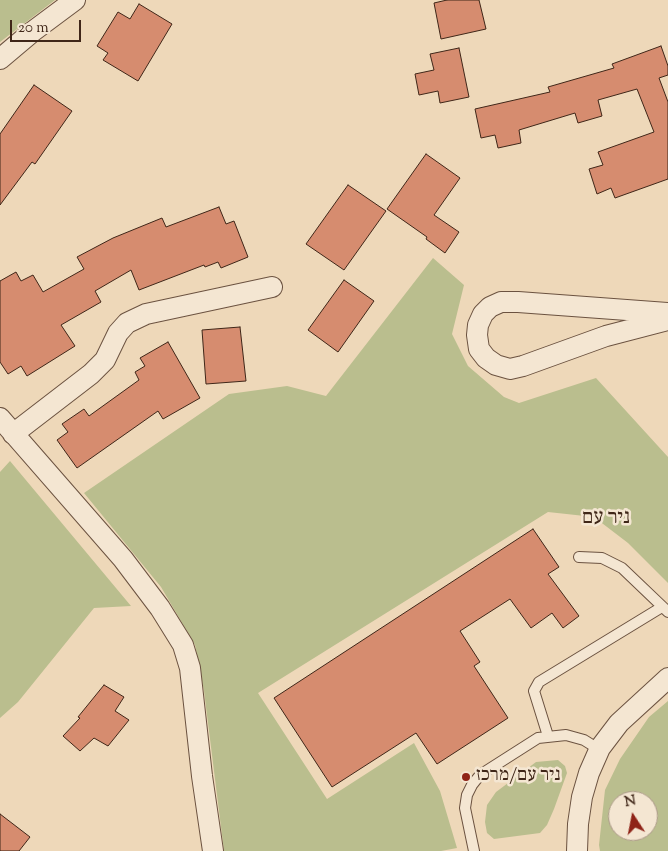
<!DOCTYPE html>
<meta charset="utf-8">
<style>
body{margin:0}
#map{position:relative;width:668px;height:851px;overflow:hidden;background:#eed8b9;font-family:"Sorts Mill Goudy",serif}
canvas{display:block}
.north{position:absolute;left:608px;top:791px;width:50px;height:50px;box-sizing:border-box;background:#f4e6d2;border:1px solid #ac9988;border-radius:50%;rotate:349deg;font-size:14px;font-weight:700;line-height:20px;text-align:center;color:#3f2618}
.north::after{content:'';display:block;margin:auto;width:18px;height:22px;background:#8f2418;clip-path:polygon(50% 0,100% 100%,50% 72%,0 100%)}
.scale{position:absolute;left:10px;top:20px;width:71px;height:22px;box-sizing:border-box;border:2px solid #3f2618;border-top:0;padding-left:6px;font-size:15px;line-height:18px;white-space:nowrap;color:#3f2618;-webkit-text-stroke:4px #f4e6d2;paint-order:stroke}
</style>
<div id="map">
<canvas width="668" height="851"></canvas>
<div class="north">N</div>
<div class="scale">20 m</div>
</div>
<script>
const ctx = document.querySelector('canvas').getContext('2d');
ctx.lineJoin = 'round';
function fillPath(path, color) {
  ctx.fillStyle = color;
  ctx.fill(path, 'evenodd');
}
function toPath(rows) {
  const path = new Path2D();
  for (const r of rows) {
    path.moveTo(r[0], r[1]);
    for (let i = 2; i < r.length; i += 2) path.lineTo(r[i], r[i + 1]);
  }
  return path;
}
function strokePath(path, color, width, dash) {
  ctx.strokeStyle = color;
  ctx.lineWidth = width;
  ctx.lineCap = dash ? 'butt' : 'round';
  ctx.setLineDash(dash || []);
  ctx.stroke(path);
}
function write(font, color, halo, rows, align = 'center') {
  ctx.font = font + ' "Sorts Mill Goudy","Frank Ruhl Libre",serif';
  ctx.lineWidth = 5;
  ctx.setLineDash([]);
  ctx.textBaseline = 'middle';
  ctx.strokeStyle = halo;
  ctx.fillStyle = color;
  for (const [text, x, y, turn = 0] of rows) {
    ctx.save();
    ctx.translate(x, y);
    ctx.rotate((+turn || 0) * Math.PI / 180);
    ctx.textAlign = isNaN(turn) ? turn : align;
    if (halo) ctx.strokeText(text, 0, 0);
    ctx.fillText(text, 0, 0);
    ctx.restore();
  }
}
fillPath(toPath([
 [0,0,55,0,0,42],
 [433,258,464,285,452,334,468,366,504,397,519,403,596,378,668,457,668,583,628,543,594,517,548,512,258,693,327,799,414,743,440,791,457,848,441,851,224,851,204,691,195,645,161,587,84,493,229,394,287,386,326,396],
 [10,461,131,606,94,608,18,702,0,718,0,472],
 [668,701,668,851,600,851,599,845,605,790,620,759,649,717],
 [618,801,648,801,648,831,618,831],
 [558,760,565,766,567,773,554,809,547,825,540,833,494,839,487,833,485,822,487,805,496,792,536,762]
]), '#babe8e');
const building = toPath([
 [447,0,479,0,486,29,441,39,434,3,447,0],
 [139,4,172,24,138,81,103,60,108,53,97,46,118,12,130,19,139,4],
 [661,46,668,66,668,75,659,78,668,102,668,179,615,198,611,188,597,194,589,169,603,165,598,152,654,132,637,89,598,100,602,116,578,123,575,113,519,130,521,143,498,148,495,135,481,138,475,109,550,92,548,87,614,68,612,64,661,46],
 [459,48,469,97,440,103,438,91,419,95,415,74,434,70,430,54,459,48],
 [34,85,72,111,35,164,32,162,0,205,0,134,34,85],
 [426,154,460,178,434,215,459,232,445,253,426,239,427,237,387,209,426,154],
 [348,185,386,211,344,270,306,244,348,185],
 [219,207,226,224,234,221,248,257,221,268,218,262,205,267,204,265,139,290,131,270,95,291,101,302,61,325,75,346,27,376,21,366,8,374,0,362,0,281,16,272,21,281,33,275,43,292,84,269,77,257,113,238,162,218,166,227,219,207],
 [344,280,374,301,338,352,308,330,344,280],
 [240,327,246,381,206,384,202,330,240,327],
 [168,342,200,398,163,419,158,411,77,468,57,440,68,432,62,424,84,409,89,416,139,380,135,372,145,366,140,358,168,342],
 [533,529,559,567,548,574,579,616,563,628,552,613,531,628,510,599,460,631,480,662,474,666,508,718,437,764,416,733,332,787,274,698,533,529],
 [104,685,124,697,115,711,129,720,108,746,94,738,80,751,63,736,80,718,78,717,104,685],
 [0,814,30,837,19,851,0,851,0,814]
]);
fillPath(building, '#d68c6f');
strokePath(building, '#3f2618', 1);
const lane = toPath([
 [579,557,602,558,622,568,668,612],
 [548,736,534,691,539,682,662,607],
 [474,851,465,808,467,795,472,785,480,775,538,738,566,735,584,740,600,750]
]);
const street = toPath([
 [0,59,32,32,75,0],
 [668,313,518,302,501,302,490,307,483,314,478,325,477,335,479,349,486,358,496,365,510,369,523,366,606,336,668,320],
 [0,418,123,559,160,608,183,645,190,668,202,776,213,851],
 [13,434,91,374,105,360,118,333,127,323,146,314,272,287],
 [577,851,578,824,582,797,589,773,600,748,619,723,668,678]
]);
strokePath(lane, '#6b5240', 12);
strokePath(street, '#6b5240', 22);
strokePath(lane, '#f4e6d2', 10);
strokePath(street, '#f4e6d2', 20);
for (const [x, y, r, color] of [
 [466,777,5,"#8f2418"]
]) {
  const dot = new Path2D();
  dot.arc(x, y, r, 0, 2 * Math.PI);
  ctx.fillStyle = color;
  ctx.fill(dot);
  strokePath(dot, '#f4e6d2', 2);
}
write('19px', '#3f2618', '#f4e6d2', [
 ["ניר עם/מרכז",476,777]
], 'left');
write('21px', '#3f2618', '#f4e6d2', [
 ["ניר עם",606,519]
]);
</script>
